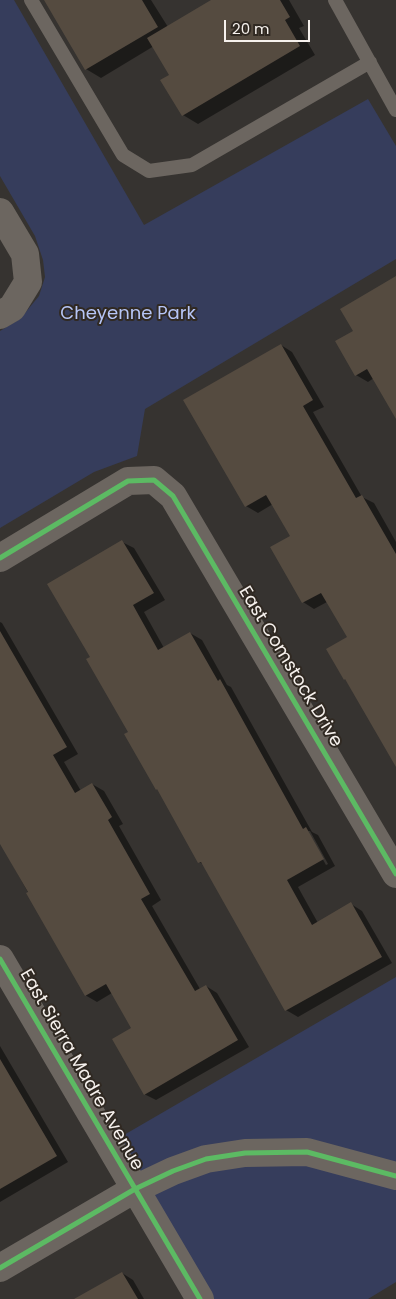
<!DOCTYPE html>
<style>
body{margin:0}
#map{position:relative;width:396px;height:1299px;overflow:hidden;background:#363330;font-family:Poppins,sans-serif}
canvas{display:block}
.scale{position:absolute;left:224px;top:20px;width:86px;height:22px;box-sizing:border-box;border:2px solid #f6f1ed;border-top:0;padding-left:6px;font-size:15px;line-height:18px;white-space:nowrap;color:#f6f1ed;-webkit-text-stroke:4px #302922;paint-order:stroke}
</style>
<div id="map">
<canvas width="396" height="1299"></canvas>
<div class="scale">20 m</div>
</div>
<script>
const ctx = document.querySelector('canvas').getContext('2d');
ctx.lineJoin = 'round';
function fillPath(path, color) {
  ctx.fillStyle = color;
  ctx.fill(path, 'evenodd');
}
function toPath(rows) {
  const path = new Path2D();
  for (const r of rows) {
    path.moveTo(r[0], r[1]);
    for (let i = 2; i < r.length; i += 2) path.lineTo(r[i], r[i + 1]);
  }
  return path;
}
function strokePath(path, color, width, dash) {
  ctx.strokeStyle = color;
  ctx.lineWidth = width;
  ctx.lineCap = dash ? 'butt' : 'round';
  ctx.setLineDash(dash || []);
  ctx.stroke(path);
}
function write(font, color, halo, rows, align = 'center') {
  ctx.font = font + ' Poppins,sans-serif';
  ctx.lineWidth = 4;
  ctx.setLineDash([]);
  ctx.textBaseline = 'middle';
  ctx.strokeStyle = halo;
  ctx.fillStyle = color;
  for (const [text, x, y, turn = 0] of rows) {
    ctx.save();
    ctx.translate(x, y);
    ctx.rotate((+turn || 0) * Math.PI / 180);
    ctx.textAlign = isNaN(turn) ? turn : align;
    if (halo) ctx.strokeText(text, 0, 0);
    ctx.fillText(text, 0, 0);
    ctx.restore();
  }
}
fillPath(toPath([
 [0,0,14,0,144,225,368,99,396,146,396,259,145,409,137,456,94,472,0,528,0,331,20,319,39,296,45,277,43,260,35,236,0,176],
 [396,977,396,1282,368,1299,211,1299,117,1139]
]), '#363d5c');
fillPath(toPath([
 [45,0,151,0,168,27,214,0,289,0,304,26,299,28,315,55,198,124,183,115,171,75,154,46,101,78,86,69],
 [396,278,396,416,374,378,368,382,356,375,337,342,355,331],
 [281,345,292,352,324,407,313,412,362,497,374,503,396,542,396,763,328,650,349,638,327,602,314,609,303,602,292,536,273,504,258,513,246,506],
 [122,542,134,548,165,600,144,612,164,648,190,633,202,640,227,685,231,687,312,832,318,835,335,866,298,887,318,923,351,904,362,911,392,963,298,1017,286,1010,203,864,199,862,130,732,91,657],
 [307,831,310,831,328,864,326,865],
 [0,622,2,623,78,754,64,762,81,791,92,784,104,791,123,824,119,826,161,900,152,906,200,989,206,986,217,993,249,1047,156,1100,144,1094,133,1028,112,993,97,1002,85,995,0,842],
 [0,1046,68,1162,0,1202],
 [122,1273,133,1280,144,1299,77,1299]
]), '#0007');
fillPath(toPath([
 [44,0,142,0,158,27,85,70],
 [211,0,280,0,290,17,285,20,300,46,182,116,160,80,169,75,147,38],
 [396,276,396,419,367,369,355,376,335,341,353,331,340,309],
 [281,344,313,400,303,406,356,498,362,495,396,554,396,767,345,679,344,680,326,649,347,637,321,593,302,603,270,547,290,536,266,495,245,507,183,400],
 [122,540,154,593,133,605,158,650,190,632,218,681,220,679,303,829,306,827,324,859,287,880,312,925,351,902,382,957,285,1011,201,862,198,863,157,789,156,790,124,734,128,732,86,659,90,657,47,584],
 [0,631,67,747,53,755,75,793,92,783,112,817,108,820,150,894,141,899,195,991,206,985,238,1040,144,1095,112,1039,131,1028,106,984,85,996,26,893,28,892,0,844],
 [0,1059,57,1156,0,1189],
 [122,1272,138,1299,74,1299]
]), '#554b40');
strokePath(toPath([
 [31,0,123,155,149,171,192,165,370,62],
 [335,0,396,110]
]), '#6c6660', 14);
strokePath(toPath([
 [0,212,25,254,28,282,12,308,0,315],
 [0,558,128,481,154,480,173,496,396,874],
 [0,959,200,1299],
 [0,1268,135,1189,173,1171,206,1159,245,1153,307,1152,396,1176]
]), '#6c6660', 28);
strokePath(toPath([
 [0,558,128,481,154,480,173,496,396,874],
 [0,959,200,1299],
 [0,1268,135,1189,173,1171,206,1159,245,1153,307,1152,396,1176]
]), '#5cba63', 5);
write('18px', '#b6c5f6', '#302922', [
 ["Cheyenne Park",128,314]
]);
write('18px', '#f6f1ed', '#302922', [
 ["East Comstock Drive",290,667,59],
 ["East Sierra Madre Avenue",81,1070,60]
]);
</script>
